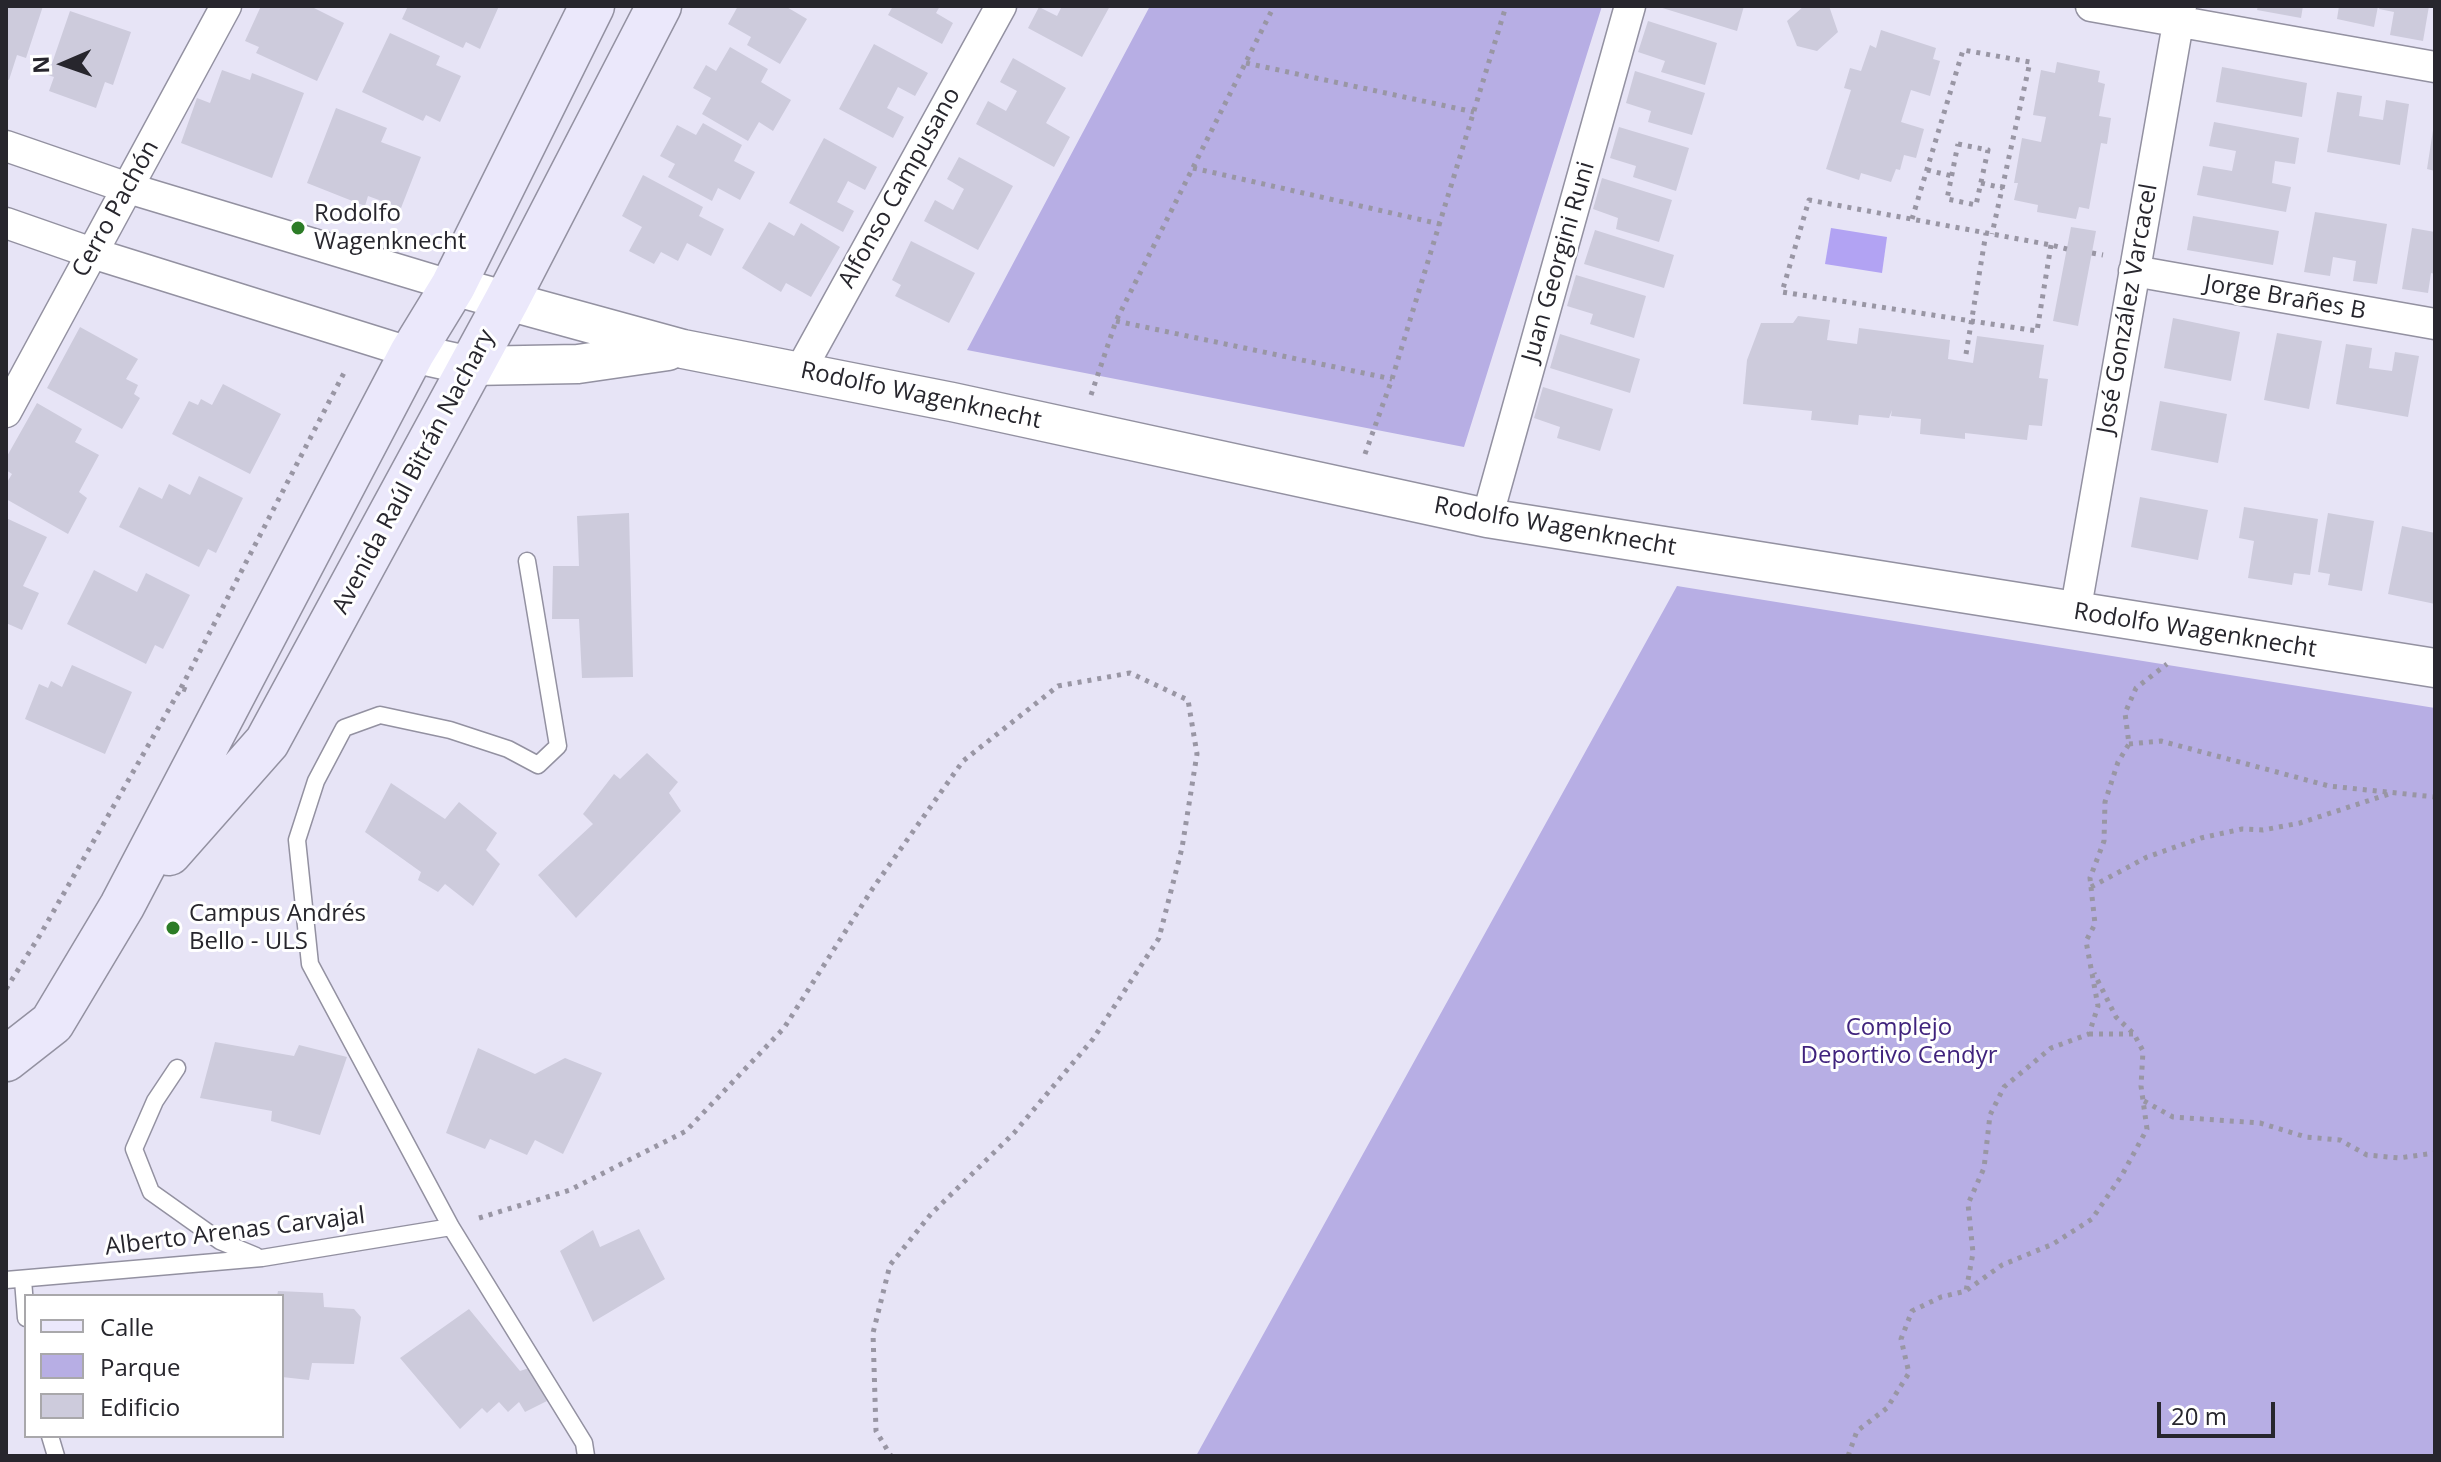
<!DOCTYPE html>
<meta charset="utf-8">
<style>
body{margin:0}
#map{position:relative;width:2441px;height:1462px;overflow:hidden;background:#e7e4f6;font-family:"Open Sans",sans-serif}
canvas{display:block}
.frame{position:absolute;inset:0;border:8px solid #27262d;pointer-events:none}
.legend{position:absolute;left:24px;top:1294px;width:260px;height:144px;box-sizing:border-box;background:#fff;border:2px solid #a9a8ab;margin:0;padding:10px 14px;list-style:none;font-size:24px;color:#27262d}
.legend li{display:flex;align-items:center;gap:16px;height:40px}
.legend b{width:40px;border:2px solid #a9a8ab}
.north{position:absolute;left:24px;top:24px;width:80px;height:80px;-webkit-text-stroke:6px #fff;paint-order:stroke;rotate:268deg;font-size:22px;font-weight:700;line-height:32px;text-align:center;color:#27262d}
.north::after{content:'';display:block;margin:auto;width:28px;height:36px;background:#27262d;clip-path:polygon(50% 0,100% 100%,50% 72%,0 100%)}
.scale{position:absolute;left:2157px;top:1402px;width:118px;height:36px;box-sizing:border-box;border:4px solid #27262d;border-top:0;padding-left:10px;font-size:24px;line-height:28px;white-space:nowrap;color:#27262d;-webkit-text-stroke:6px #fff;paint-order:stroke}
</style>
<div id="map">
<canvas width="2441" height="1462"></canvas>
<div class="frame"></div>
<ul class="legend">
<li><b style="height:10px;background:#ebe8fb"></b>Calle</li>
<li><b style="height:22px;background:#b7aee4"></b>Parque</li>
<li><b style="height:22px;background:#cdcbdc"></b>Edificio</li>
</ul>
<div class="north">N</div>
<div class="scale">20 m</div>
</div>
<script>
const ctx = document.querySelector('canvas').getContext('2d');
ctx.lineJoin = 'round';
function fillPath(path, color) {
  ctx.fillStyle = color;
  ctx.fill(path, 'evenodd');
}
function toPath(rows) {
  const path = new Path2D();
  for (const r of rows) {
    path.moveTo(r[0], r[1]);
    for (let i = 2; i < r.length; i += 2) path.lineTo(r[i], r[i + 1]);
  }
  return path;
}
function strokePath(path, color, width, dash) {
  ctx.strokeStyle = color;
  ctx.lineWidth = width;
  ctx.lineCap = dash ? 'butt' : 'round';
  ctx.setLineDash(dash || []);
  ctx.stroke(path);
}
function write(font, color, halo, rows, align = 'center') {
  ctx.font = font + ' "Open Sans",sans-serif';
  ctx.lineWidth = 6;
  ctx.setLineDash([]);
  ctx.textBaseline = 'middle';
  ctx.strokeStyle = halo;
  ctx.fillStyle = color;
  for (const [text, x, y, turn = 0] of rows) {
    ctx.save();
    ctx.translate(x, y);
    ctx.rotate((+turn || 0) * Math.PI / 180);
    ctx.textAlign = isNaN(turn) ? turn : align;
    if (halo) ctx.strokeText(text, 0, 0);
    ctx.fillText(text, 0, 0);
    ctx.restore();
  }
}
fillPath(toPath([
 [1150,6,1602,6,1464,447,967,350],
 [1677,586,2435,708,2435,1456,1196,1456]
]), '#b7aee4');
fillPath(toPath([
 [1831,228,1887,237,1882,273,1825,264]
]), '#b2a3f3');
fillPath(toPath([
 [6,6,43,6,26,58,17,55,9,80,6,79],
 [261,6,310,6,344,23,317,81,256,53,259,47,245,41],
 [408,6,499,6,480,49,466,42,463,48,402,19],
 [738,6,785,6,807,19,780,64,747,45,751,37,728,24],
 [893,6,940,6,936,13,953,23,942,44,888,15],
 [1062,6,1110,6,1082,57,1028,28,1039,7,1057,16],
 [1656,6,1744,6,1737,31],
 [1804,6,1829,6,1838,32,1817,51,1797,46,1787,21],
 [2258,6,2303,6,2301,18,2257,10],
 [2339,6,2378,6,2374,27,2337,19],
 [2380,6,2429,6,2423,41,2390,35,2394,12,2379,9],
 [70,11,131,32,113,85,105,82,96,108,49,91,54,77,48,75],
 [1648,21,1717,43,1705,85,1661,72,1665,61,1638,52],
 [1881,30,1936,48,1933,59,1940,61,1930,96,1911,90,1901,122,1924,129,1916,158,1904,155,1900,170,1896,169,1891,182,1861,173,1859,180,1826,169,1851,90,1844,88,1850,68,1861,71,1870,45,1876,48],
 [390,33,440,56,436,65,461,76,440,122,426,115,423,121,362,92],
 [874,44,928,73,915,96,898,87,887,108,904,117,893,138,839,109],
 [730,47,768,69,761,82,791,100,773,131,759,122,748,141,702,114,711,98,693,88,706,65,716,71],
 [1013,58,1066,88,1046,123,1070,137,1054,167,976,124,988,101,1006,111,1017,91,1000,82],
 [2057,62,2100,71,2098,82,2105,84,2099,116,2111,118,2107,144,2101,143,2089,209,2079,207,2076,219,2037,212,2038,205,2014,200,2018,183,2014,183,2022,138,2041,142,2046,117,2033,115,2041,70,2055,73],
 [2222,67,2307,83,2302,117,2216,102],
 [222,70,250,80,252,73,304,93,272,178,181,143,197,98,210,103],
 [1635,71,1705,93,1692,135,1648,122,1651,111,1626,103],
 [2337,92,2362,96,2359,116,2383,120,2386,100,2409,104,2400,165,2327,152],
 [336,108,387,128,381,142,421,157,401,208,368,196,365,206,307,183],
 [2214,122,2299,138,2295,164,2275,161,2272,183,2291,187,2286,212,2197,195,2203,166,2232,171,2236,151,2209,146],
 [703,123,742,145,734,161,755,172,740,200,718,188,712,201,668,177,675,164,660,156,677,125,696,135],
 [1619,127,1689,148,1676,191,1633,177,1636,166,1610,158],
 [2433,130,2435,130,2435,171,2427,169],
 [824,138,877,167,865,190,848,181,837,202,854,211,843,232,789,203],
 [959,157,1013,186,978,250,924,221,935,200,953,210,964,189,947,179],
 [643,175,703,207,699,216,724,229,711,256,687,243,678,261,661,252,654,264,629,251,642,227,622,216],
 [1602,178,1672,200,1659,242,1616,229,1618,218,1593,209],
 [2315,212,2387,224,2377,284,2353,281,2356,261,2333,257,2330,276,2304,272],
 [2193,216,2279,231,2273,265,2187,250],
 [769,222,794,236,801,223,840,247,811,297,786,283,781,292,742,268],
 [2071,227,2096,231,2078,326,2053,321],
 [2412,228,2435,232,2435,274,2431,273,2428,293,2402,289],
 [1595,230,1674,255,1664,288,1584,264],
 [911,241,975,273,949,323,895,296,901,285,892,280],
 [1576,275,1646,296,1634,338,1590,324,1593,314,1567,306],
 [1798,316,1830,320,1827,340,1857,344,1859,328,1950,340,1948,359,1973,363,1977,336,2044,345,2039,378,2048,379,2042,426,2029,425,2027,440,1965,433,1965,439,1920,434,1921,419,1891,416,1892,410,1889,418,1859,415,1858,425,1811,420,1812,411,1743,404,1747,360,1761,323,1793,323],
 [2173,318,2240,332,2231,381,2164,368],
 [80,327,138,359,126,379,138,385,134,394,140,398,122,429,47,388],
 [2277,333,2322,341,2309,409,2264,400],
 [1560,334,1640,359,1630,393,1550,368],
 [2346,344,2372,348,2369,368,2392,371,2395,352,2419,356,2408,417,2336,404],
 [223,384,281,414,250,474,172,434,189,401,198,405,201,399,212,405],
 [1543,387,1613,409,1600,451,1557,438,1560,427,1534,418],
 [2160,401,2227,414,2218,463,2151,450],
 [37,403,82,429,75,442,99,455,79,492,87,498,68,534,6,499,6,484,12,474,6,470,6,458],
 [199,476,243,498,216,553,208,549,199,567,119,527,139,487,162,499,169,484,190,495],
 [2140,497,2208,510,2198,560,2131,547],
 [2244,507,2318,519,2310,575,2294,573,2292,585,2248,578,2254,541,2239,538],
 [629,513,633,677,582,678,579,619,552,619,553,566,579,566,577,516],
 [2328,513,2374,521,2362,591,2328,585,2330,574,2318,572],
 [6,518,47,537,23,586,39,593,22,630,6,623],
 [2402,526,2435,533,2435,604,2388,594],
 [94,570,137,592,146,573,190,595,163,649,155,645,146,664,67,624],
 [72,665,132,692,105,754,25,719,39,684,48,688,51,681,62,687],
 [647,753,678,782,669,793,681,811,576,918,538,875,593,824,583,814,614,774,620,779],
 [391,783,445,819,459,802,497,833,486,850,500,864,473,906,445,884,438,892,418,880,421,872,365,832],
 [215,1042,294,1056,299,1045,347,1057,320,1135,271,1121,272,1111,200,1098],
 [478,1048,535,1074,565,1058,602,1073,563,1154,535,1140,527,1155,490,1139,485,1149,446,1133],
 [639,1229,665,1279,593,1322,560,1251,593,1230,600,1247],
 [278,1291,323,1293,324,1307,354,1309,361,1317,354,1364,312,1363,309,1380,282,1377,282,1296,277,1296],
 [469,1309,520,1371,529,1368,547,1401,525,1412,519,1402,508,1412,499,1402,487,1413,482,1408,460,1429,400,1358]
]), '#cdcbdc');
const service = toPath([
 [527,561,558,746,538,765,508,749,450,730,380,715,344,728,316,781,297,840,310,964,451,1227,584,1443,586,1456],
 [177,1068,155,1101,134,1149,151,1192,220,1241,256,1256],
 [6,1280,262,1258,451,1227],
 [23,1280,26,1318],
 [50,1436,56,1456]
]);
const minor = toPath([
 [2091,6,2435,67],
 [6,146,128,188,453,286],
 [6,223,92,253,412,353],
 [2134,271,2435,324],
 [800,371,1001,6],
 [6,412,226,6],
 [1487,518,1630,6],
 [2075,613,2181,6]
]);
const tertiary = toPath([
 [453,286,683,349,952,402,1487,518,2435,668],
 [412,353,471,366,578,364,668,351]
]);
const secondary = toPath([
 [169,853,267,742,507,300,659,6],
 [6,1059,52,1023,122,906,412,353,453,286,592,6]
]);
strokePath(service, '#9391a1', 19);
strokePath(minor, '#9391a1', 33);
strokePath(tertiary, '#9391a1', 41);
strokePath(secondary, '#9391a1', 47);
strokePath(toPath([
 [1246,63,1474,112],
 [1958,144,1988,150,1976,205,1947,199,1958,144],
 [1193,168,1440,224],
 [1927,170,1952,176],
 [1981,183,2003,188],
 [1912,219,1963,50,2030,62,1992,234],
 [2051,245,2037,331,1782,292,1809,200,2051,245,2067,249],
 [2092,253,2103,255],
 [1116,321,1392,379],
 [1966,354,1986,233],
 [1091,395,1116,321,1274,6],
 [1365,454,1392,379,1506,6],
 [181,688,346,369],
 [2129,744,2161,741,2329,786,2435,797],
 [2091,887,2147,857,2201,838,2242,829,2263,830,2300,823,2392,793],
 [6,989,40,935,181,688,189,691],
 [2089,1034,2134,1034],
 [2144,1101,2173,1117,2260,1123,2306,1137,2340,1140,2367,1155,2399,1158,2435,1153],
 [479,1218,570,1190,686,1131,784,1028,873,888,963,761,1058,686,1130,673,1188,700,1197,754,1182,848,1159,938,1093,1039,1014,1133,931,1214,890,1265,873,1333,876,1431,891,1456],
 [1967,1290,2002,1265,2053,1244,2092,1219,2122,1175,2147,1129,2141,1086,2143,1051,2134,1034,2116,1017,2094,973],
 [1848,1456,1857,1431,1887,1408,1909,1373,1901,1339,1912,1311,1941,1297,1966,1291,1973,1253,1968,1204,1984,1168,1990,1115,2004,1087,2051,1048,2089,1034,2098,1006,2086,941,2095,924,2090,878,2104,841,2105,802,2118,762,2129,744,2125,713,2136,688,2167,664]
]), '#9996a4', 5, [4, 6]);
strokePath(service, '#fff', 16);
strokePath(minor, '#fff', 30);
strokePath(tertiary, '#fff', 38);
strokePath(secondary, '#ebe8fb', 44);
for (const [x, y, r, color] of [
 [298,228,8,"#2c7c26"],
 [173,928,8,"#2c7c26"]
]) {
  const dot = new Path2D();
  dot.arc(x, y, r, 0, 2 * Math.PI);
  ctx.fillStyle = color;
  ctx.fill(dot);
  strokePath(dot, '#fff', 3);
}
write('24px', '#27262d', '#fff', [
 ["Alfonso Campusano",900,188,-61],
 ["Cerro Pachón",116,209,-61],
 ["Juan Georgini Runi",1559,262,-74],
 ["Jorge Brañes B",2285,298,10],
 ["José González Varcacel",2128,309,-80],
 ["Rodolfo Wagenknecht",921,396,12],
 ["Avenida Raúl Bitrán Nachary",414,472,-62],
 ["Rodolfo Wagenknecht",1555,527,10],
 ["Rodolfo Wagenknecht",2195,631,9],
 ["Alberto Arenas Carvajal",235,1232,-7]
]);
write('24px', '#27262d', '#fff', [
 ["Rodolfo",314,214],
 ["Wagenknecht",314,242],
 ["Campus Andrés",189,914],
 ["Bello - ULS",189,942]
], 'left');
write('24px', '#40237d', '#fff', [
 ["Complejo",1899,1028],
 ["Deportivo Cendyr",1899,1056]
]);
</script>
